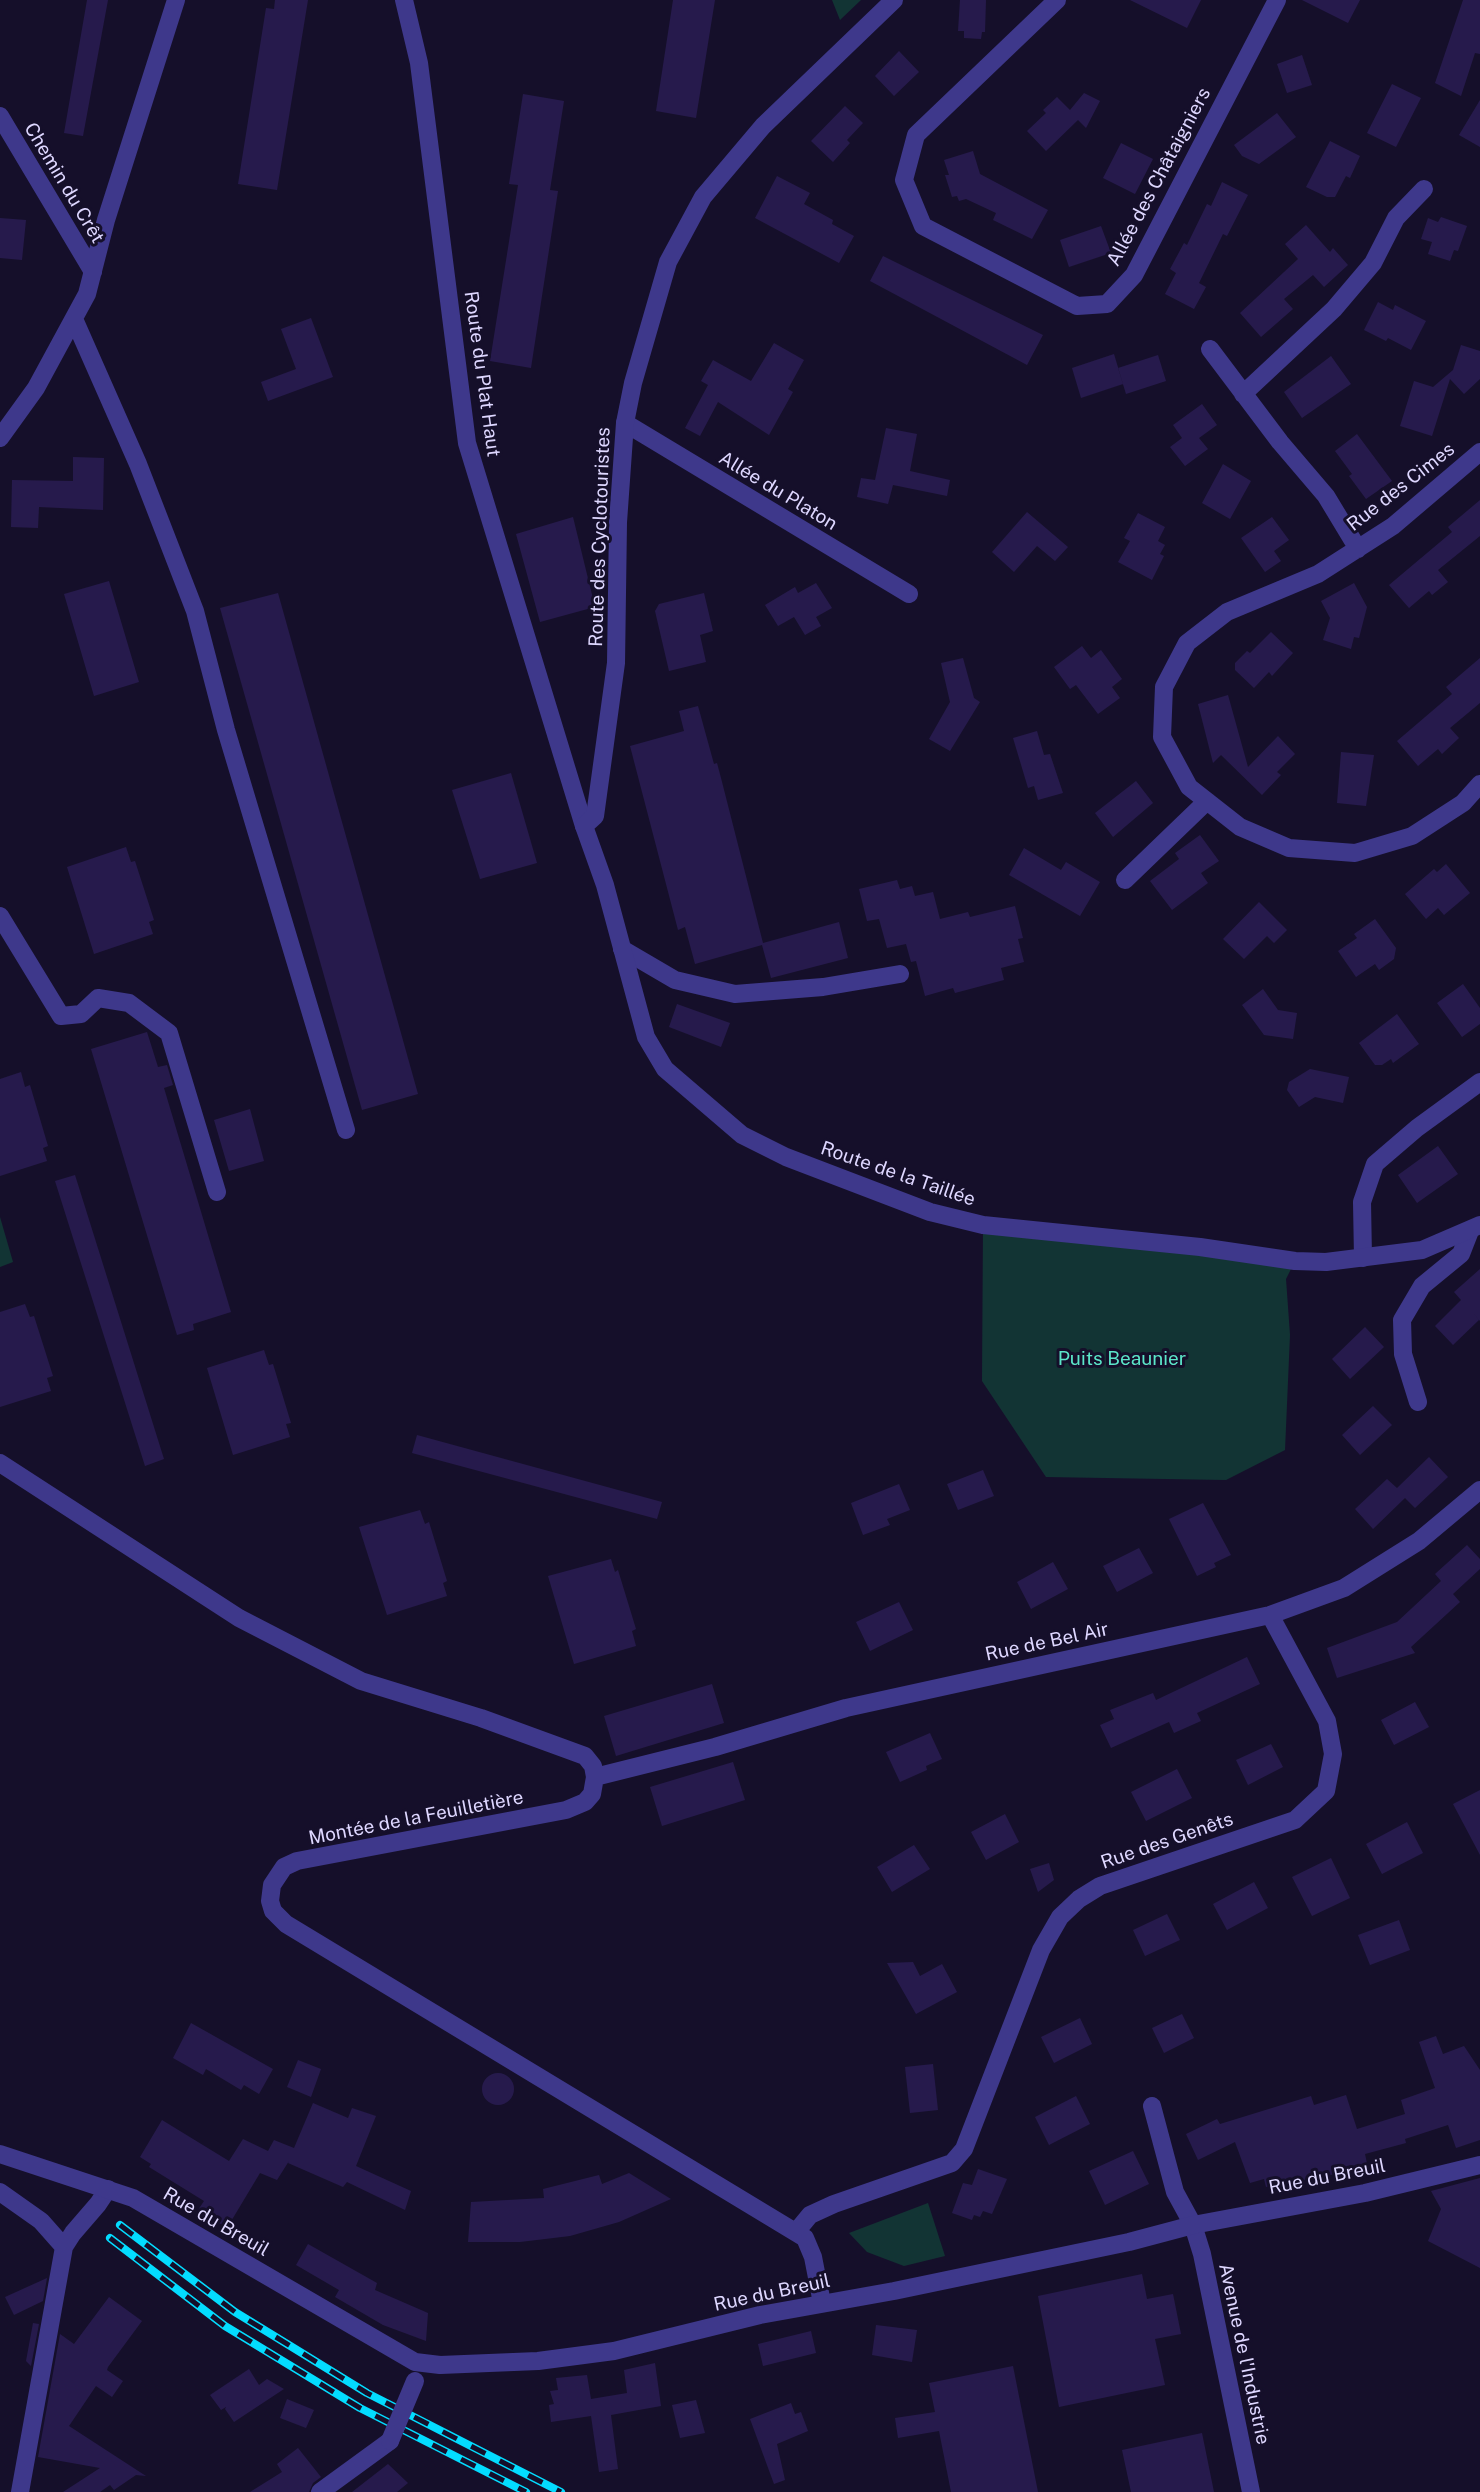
<!DOCTYPE html>
<meta charset="utf-8">
<style>
body{margin:0}
canvas{display:block;background:#150f2a}
</style>
<canvas width="1480" height="2492"></canvas>
<script>
const ctx = document.querySelector('canvas').getContext('2d');
ctx.lineJoin = 'round';
function fillPath(path, color) {
  ctx.fillStyle = color;
  ctx.fill(path, 'evenodd');
}
function toPath(rows) {
  const path = new Path2D();
  for (const r of rows) {
    if (r.length === 3) {
      path.moveTo(r[0] + r[2], r[1]);
      path.arc(r[0], r[1], r[2], 0, 2 * Math.PI);
      continue;
    }
    path.moveTo(r[0], r[1]);
    for (let i = 2; i < r.length; i += 2) path.lineTo(r[i], r[i + 1]);
  }
  return path;
}
function strokePath(path, color, width, dash) {
  ctx.strokeStyle = color;
  ctx.lineWidth = width;
  ctx.lineCap = dash ? 'butt' : 'round';
  ctx.setLineDash(dash || []);
  ctx.stroke(path);
}
function write(font, color, halo, rows, align = 'center') {
  ctx.font = font + ' "Public Sans",sans-serif';
  ctx.lineWidth = 6;
  ctx.setLineDash([]);
  ctx.textBaseline = 'middle';
  ctx.strokeStyle = halo;
  ctx.fillStyle = color;
  for (const [text, x, y, turn = 0] of rows) {
    ctx.save();
    ctx.translate(x, y);
    ctx.rotate((+turn || 0) * Math.PI / 180);
    ctx.textAlign = isNaN(turn) ? turn : align;
    if (halo) ctx.strokeText(text, 0, 0);
    ctx.fillText(text, 0, 0);
    ctx.restore();
  }
}
fillPath(toPath([
 [832,0,861,0,840,20],
 [0,1217,13,1262,0,1267],
 [983,1225,1295,1261,1286,1279,1290,1335,1285,1450,1226,1480,1046,1477,982,1381],
 [928,2203,945,2256,904,2266,867,2252,849,2233]
]), '#123434');
fillPath(toPath([
 [87,0,108,0,83,136,64,133],
 [275,0,308,0,277,190,238,184,266,8,274,9],
 [673,0,715,0,696,118,656,111],
 [960,0,986,0,985,32,982,32,981,39,964,38,964,31,958,31],
 [1130,0,1201,0,1187,28],
 [1302,0,1360,0,1348,23],
 [1463,0,1480,0,1480,54,1475,53,1461,96,1435,83],
 [899,51,919,72,894,96,875,76],
 [1302,55,1312,85,1287,93,1277,64],
 [1392,84,1421,98,1396,147,1367,133],
 [1084,93,1100,101,1086,128,1078,120,1046,151,1027,131,1046,113,1043,110,1057,97,1070,110],
 [523,94,564,101,550,190,558,191,531,368,490,361,518,185,509,184],
 [1480,100,1480,147,1459,135],
 [845,106,863,123,847,140,850,143,833,162,811,141],
 [1277,113,1296,137,1259,164,1242,156,1234,145],
 [1330,141,1360,156,1350,178,1346,176,1335,197,1327,197,1306,187],
 [1121,143,1153,159,1135,194,1103,178],
 [973,151,980,174,1048,210,1032,239,993,220,996,213,966,199,959,201,957,196,952,197,945,175,949,175,944,160],
 [777,176,810,193,804,204,833,220,832,224,854,236,839,263,755,218],
 [1222,182,1248,195,1227,236,1223,234,1199,283,1206,287,1194,309,1165,294,1176,273,1170,269,1184,243,1187,245,1207,204,1211,206],
 [1441,217,1467,226,1458,251,1454,250,1450,261,1428,254,1432,242,1421,239,1428,218,1438,222],
 [0,218,26,220,22,260,0,258],
 [1306,225,1330,252,1333,248,1348,265,1324,287,1313,275,1284,299,1293,309,1261,337,1240,313,1298,259,1285,244],
 [1101,226,1111,253,1069,267,1060,240],
 [883,256,1043,335,1027,365,870,281],
 [1378,302,1393,310,1395,305,1426,321,1411,350,1388,338,1386,341,1364,330],
 [311,318,333,377,268,401,261,382,296,369,281,329],
 [774,343,804,360,788,389,793,392,769,435,718,402,700,436,685,428,708,385,701,381,713,360,751,381],
 [1461,345,1480,351,1480,379,1464,394,1450,379,1432,436,1400,426,1414,381,1433,387,1453,370],
 [1114,354,1123,384,1081,398,1072,368],
 [1158,355,1166,381,1126,394,1118,368],
 [1331,356,1351,384,1302,418,1284,392],
 [1202,404,1217,425,1199,438,1208,449,1185,466,1170,447,1182,438,1173,425],
 [886,428,917,434,910,471,950,480,947,496,893,485,888,504,857,497,861,478,875,480],
 [1357,434,1392,481,1366,499,1349,476,1352,474,1335,451],
 [73,457,104,458,103,510,39,507,38,528,11,527,12,480,73,481],
 [1223,464,1251,481,1230,519,1202,503],
 [1480,500,1480,536,1438,570,1448,582,1432,595,1429,591,1409,608,1389,585,1452,532,1448,527],
 [1027,512,1068,547,1055,561,1037,546,1014,572,992,552],
 [1138,513,1165,527,1158,541,1165,545,1160,554,1164,556,1152,580,1118,562,1130,541,1124,538],
 [573,517,595,607,540,622,516,534],
 [1272,517,1289,540,1274,551,1281,561,1265,572,1241,538],
 [109,581,139,682,94,696,64,594],
 [816,583,832,608,816,617,821,626,805,635,794,617,778,626,765,605,795,587,798,593],
 [1354,583,1367,607,1359,638,1354,637,1351,649,1323,640,1330,618,1321,601],
 [278,593,418,1094,362,1110,220,608],
 [704,593,713,631,700,635,706,662,669,671,655,611,659,604],
 [1271,632,1293,653,1272,676,1269,672,1254,688,1235,670,1235,663,1247,651,1250,653],
 [1082,646,1091,658,1101,650,1122,679,1112,687,1120,698,1098,714,1076,685,1070,689,1054,667],
 [963,658,974,698,980,702,950,751,929,739,950,702,941,663],
 [1480,658,1480,703,1450,728,1459,738,1442,754,1438,749,1418,766,1397,741,1452,694,1446,687],
 [1228,695,1248,767,1278,736,1295,754,1277,772,1281,775,1262,795,1221,755,1213,763,1198,704],
 [698,706,714,764,717,763,721,778,763,943,839,922,848,958,771,978,762,945,695,964,685,927,678,930,630,746,684,731,679,711],
 [1037,731,1044,755,1050,754,1063,793,1038,800,1034,786,1028,788,1013,738],
 [1341,752,1374,755,1366,806,1337,803],
 [511,773,537,863,480,879,452,790],
 [1136,781,1153,803,1113,837,1095,813],
 [1200,835,1219,861,1201,873,1208,883,1172,910,1150,881,1179,859,1175,853],
 [126,847,131,862,135,861,154,920,149,922,153,934,94,954,67,867],
 [1024,848,1061,870,1066,862,1100,882,1080,916,1009,875],
 [1446,864,1470,893,1444,915,1438,908,1426,919,1405,894,1434,869,1437,872],
 [897,880,900,889,912,886,915,896,933,892,940,919,968,912,970,917,1015,906,1023,938,1018,939,1024,962,1001,968,1004,980,955,993,953,988,925,996,916,961,911,962,906,944,887,948,879,919,867,921,859,889],
 [1259,902,1287,930,1274,943,1267,936,1244,959,1223,939],
 [1375,919,1396,948,1394,959,1379,970,1375,964,1356,977,1338,951,1357,938,1354,934],
 [1463,984,1480,1008,1480,1024,1462,1037,1437,1003],
 [1263,989,1278,1010,1297,1013,1293,1039,1264,1035,1242,1005],
 [677,1004,730,1023,721,1047,669,1027],
 [1397,1014,1419,1044,1393,1063,1391,1059,1382,1065,1375,1065,1359,1043],
 [147,1032,158,1067,167,1065,173,1085,164,1088,231,1312,193,1324,194,1330,177,1335,91,1049],
 [1310,1069,1349,1077,1343,1103,1315,1097,1299,1107,1287,1090,1289,1082],
 [21,1072,25,1087,30,1085,48,1146,43,1148,47,1161,0,1176,0,1079],
 [250,1109,264,1161,229,1171,214,1120],
 [1438,1146,1458,1174,1417,1203,1398,1175],
 [75,1175,164,1459,145,1466,55,1181],
 [1480,1269,1480,1321,1473,1313,1479,1320,1453,1345,1435,1326,1461,1300,1454,1292],
 [25,1304,30,1317,34,1316,53,1376,47,1378,51,1391,0,1407,0,1312],
 [1365,1327,1384,1347,1350,1379,1332,1359],
 [264,1350,269,1365,273,1364,291,1423,286,1424,290,1437,233,1455,207,1368],
 [1373,1406,1392,1425,1360,1455,1342,1435],
 [417,1435,662,1502,657,1519,412,1453],
 [1429,1457,1448,1477,1415,1508,1405,1498,1373,1529,1355,1509,1387,1479,1397,1488],
 [983,1470,994,1496,958,1510,947,1484],
 [899,1484,910,1510,887,1519,890,1525,863,1535,851,1503],
 [1203,1503,1231,1555,1214,1563,1216,1567,1197,1576,1169,1519],
 [420,1510,425,1524,429,1522,447,1581,443,1583,447,1596,387,1615,359,1527],
 [1467,1545,1480,1559,1480,1569,1453,1594,1460,1602,1411,1647,1415,1653,1337,1678,1327,1648,1397,1622,1441,1581,1435,1574],
 [1139,1548,1153,1573,1117,1592,1103,1566],
 [611,1559,615,1572,618,1570,636,1629,632,1631,636,1646,574,1664,548,1576],
 [1053,1562,1068,1589,1031,1609,1017,1582],
 [899,1602,913,1630,870,1651,856,1622],
 [1247,1657,1260,1684,1197,1713,1201,1721,1174,1733,1169,1722,1111,1748,1100,1725,1114,1719,1110,1710,1153,1693,1156,1700],
 [712,1684,724,1723,616,1756,604,1716],
 [1415,1702,1429,1727,1394,1745,1381,1720],
 [930,1733,942,1759,926,1766,927,1770,900,1782,886,1752],
 [1271,1744,1283,1767,1248,1785,1236,1760],
 [733,1762,745,1800,662,1826,650,1787],
 [1177,1769,1192,1798,1146,1821,1131,1792],
 [1480,1790,1480,1855,1453,1804],
 [1005,1814,1019,1842,986,1860,971,1832],
 [1407,1822,1423,1853,1382,1874,1366,1844],
 [914,1845,930,1869,892,1892,877,1867],
 [1331,1858,1350,1898,1312,1916,1292,1877],
 [1049,1863,1054,1880,1038,1892,1030,1869],
 [1254,1882,1268,1908,1227,1930,1213,1904],
 [1167,1914,1180,1940,1145,1956,1133,1930],
 [1399,1920,1410,1950,1370,1965,1358,1935],
 [913,1962,920,1976,942,1964,957,1992,916,2014,887,1963],
 [1182,2014,1194,2038,1164,2053,1152,2028],
 [1080,2018,1092,2044,1054,2063,1041,2037],
 [191,2023,273,2069,259,2094,244,2085,241,2090,206,2069,203,2075,173,2058],
 [1436,2036,1443,2054,1464,2046,1480,2070,1480,2140,1456,2148,1448,2125,1405,2139,1406,2143,1365,2154,1368,2168,1266,2187,1264,2179,1250,2183,1235,2142,1198,2160,1186,2134,1217,2119,1220,2124,1311,2096,1314,2105,1346,2095,1357,2129,1405,2114,1401,2100,1435,2088,1419,2042],
 [298,2060,321,2069,311,2097,287,2087],
 [933,2064,938,2110,910,2113,905,2067],
 [498,2089,16],
 [1076,2096,1090,2124,1049,2145,1035,2117],
 [313,2103,348,2118,352,2108,376,2116,356,2166,411,2191,405,2210,347,2182,343,2187,288,2163,289,2161,277,2180,260,2173,227,2228,198,2210,204,2201,149,2167,151,2164,140,2157,162,2120,229,2161,243,2139,268,2151,274,2140,294,2148],
 [1133,2151,1149,2184,1105,2205,1089,2171],
 [978,2169,1007,2179,992,2214,983,2211,980,2217,974,2215,972,2220,952,2213,963,2183,972,2185],
 [629,2173,671,2199,619,2222,570,2236,520,2242,468,2242,471,2202,544,2198,543,2189,599,2175,602,2184],
 [1480,2178,1480,2268,1428,2241,1441,2209,1431,2191],
 [308,2244,377,2283,375,2290,428,2313,426,2341,383,2325,335,2297,339,2290,296,2265],
 [1142,2274,1147,2299,1173,2294,1181,2334,1155,2339,1165,2385,1059,2407,1038,2296],
 [47,2278,43,2301,14,2315,5,2297],
 [109,2297,142,2321,108,2367,107,2370,123,2381,112,2397,96,2386,69,2426,146,2476,136,2475,114,2490,110,2485,100,2492,63,2492,100,2468,38,2457,60,2334,74,2344],
 [33,2323,39,2324,31,2366,26,2361],
 [876,2325,917,2330,912,2362,872,2355],
 [811,2331,816,2353,763,2366,758,2344],
 [655,2363,661,2406,611,2415,618,2469,599,2472,591,2416,551,2422,549,2405,554,2404,550,2391,558,2390,556,2378,587,2375,591,2399,627,2393,624,2370],
 [1013,2366,1038,2492,951,2492,939,2431,898,2438,895,2418,935,2412,929,2383],
 [249,2369,259,2385,267,2379,284,2389,234,2422,225,2409,226,2407,221,2410,210,2395],
 [287,2399,314,2410,306,2428,280,2418],
 [696,2400,705,2433,680,2438,672,2405],
 [791,2403,795,2414,801,2412,808,2431,777,2444,785,2480,774,2484,750,2419],
 [1202,2433,1214,2492,1131,2492,1122,2450],
 [298,2448,321,2477,313,2483,309,2492,250,2492,282,2472,277,2464],
 [388,2464,408,2483,397,2492,352,2492]
]), '#261a4c');
strokePath(toPath([
 [404,0,419,63,467,443,584,826],
 [1057,0,916,135,904,180,923,226,1077,306,1107,304,1134,275,1277,0],
 [0,116,93,272],
 [74,319,138,464,195,611,226,730,346,1130],
 [1210,349,1280,442,1326,496,1358,549],
 [1243,394,1334,309,1373,263,1396,218,1424,189],
 [625,423,909,594],
 [0,438,36,388,87,294,106,220,176,0],
 [1480,452,1393,526,1318,574,1227,612,1187,643,1164,687,1162,737,1189,787,1240,827,1289,848,1355,853,1412,836,1463,803,1480,784],
 [1125,880,1207,801],
 [0,916,61,1016,81,1014,98,998,129,1003,169,1033,217,1192],
 [622,949,675,980,735,994,823,987,900,974],
 [1363,1258,1362,1202,1375,1164,1417,1128,1480,1082],
 [1418,1402,1403,1354,1402,1320,1422,1286,1461,1254,1470,1231],
 [0,1463,239,1618,361,1681,481,1718,585,1756,593,1766,595,1777,592,1794,585,1802,566,1810,297,1861,284,1867,272,1885,270,1901,273,1911,286,1924,805,2238,813,2257,822,2303],
 [595,1777,715,1747,846,1708,1270,1615,1344,1588,1419,1541,1480,1490],
 [1152,2106,1175,2192,1193,2225,1202,2254,1251,2492],
 [0,2192,41,2221,64,2247],
 [796,2232,810,2215,834,2204,952,2163,964,2149,1041,1950,1060,1917,1079,1899,1100,1886,1295,1820,1326,1791,1333,1754,1327,1721,1270,1615],
 [20,2492,64,2247,73,2233,98,2204,108,2189],
 [320,2492,390,2441]
]), '#3e388b', 18);
strokePath(toPath([
 [894,0,763,126,703,197,668,262,633,383,625,423,618,522,616,663,595,816,584,826,605,885,646,1037,665,1069,742,1135,786,1157,930,1212,983,1225,1200,1247,1295,1261,1326,1262,1422,1250,1480,1225],
 [0,2154,133,2198,415,2362,440,2365,538,2361,614,2351,760,2315,894,2291,1129,2242,1193,2225,1365,2193,1480,2165]
]), '#3e388b', 18);
const rail = toPath([
 [120,2225,235,2312,367,2393,561,2492],
 [110,2238,225,2326,360,2408,526,2492]
]);
strokePath(rail, '#03dcff', 8);
strokePath(rail, '#150f2a', 5, [16]);
strokePath(toPath([
 [390,2441,415,2381]
]), '#3e388b', 18);
write('19px', '#ded7ff', '#150f2a', [
 ["Allée des Châtaigniers",1159,177,-62],
 ["Chemin du Crêt",64,183,59],
 ["Route du Plat Haut",482,374,82],
 ["Rue des Cimes",1401,487,-38],
 ["Allée du Platon",778,491,31],
 ["Route des Cyclotouristes",600,537,-88],
 ["Route de la Taillée",898,1174,19],
 ["Rue de Bel Air",1047,1642,-12],
 ["Montée de la Feuilletière",416,1818,-11],
 ["Rue des Genêts",1167,1841,-19],
 ["Rue du Breuil",1327,2177,-11],
 ["Rue du Breuil",216,2222,30],
 ["Rue du Breuil",772,2293,-12],
 ["Avenue de l'Industrie",1244,2354,78]
]);
write('19px', '#5ce6c9', '#150f2a', [
 ["Puits Beaunier",1122,1359]
]);
</script>
